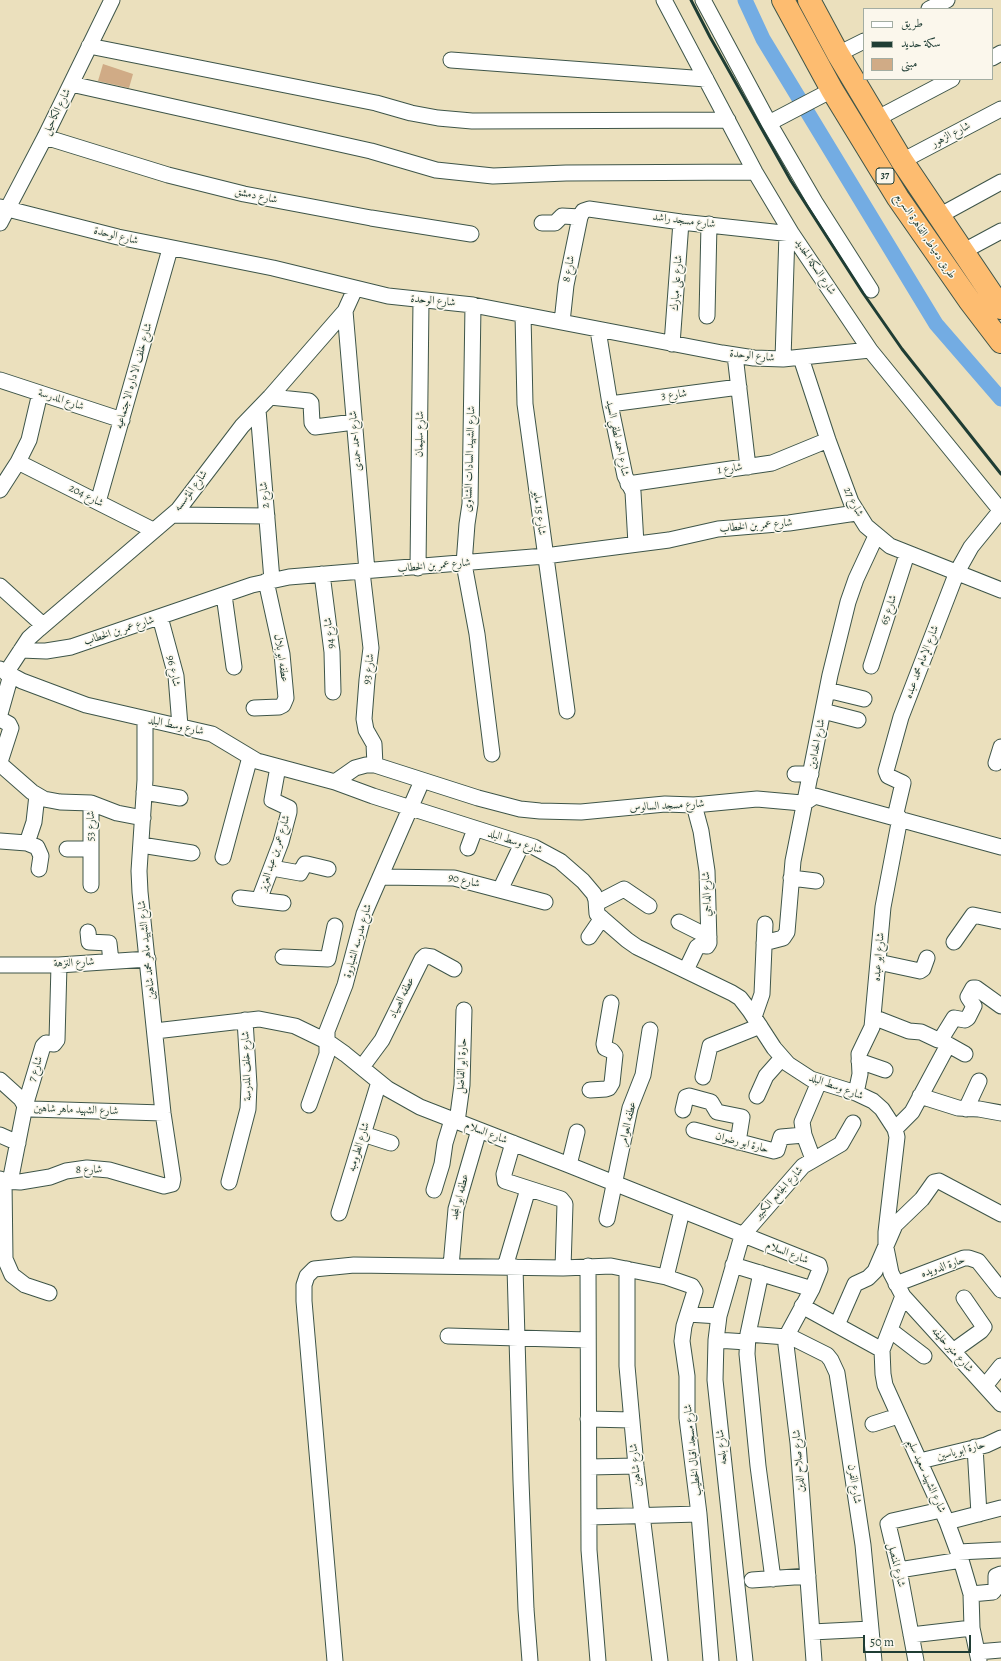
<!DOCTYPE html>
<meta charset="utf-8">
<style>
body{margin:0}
#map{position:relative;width:1001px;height:1661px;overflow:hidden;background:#ebe0bd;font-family:Alegreya,Amiri,serif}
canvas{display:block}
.legend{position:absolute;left:863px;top:8px;width:130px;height:72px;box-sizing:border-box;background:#fbf7ec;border:1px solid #a3ada2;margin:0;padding:5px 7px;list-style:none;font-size:12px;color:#1f3d34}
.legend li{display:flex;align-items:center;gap:8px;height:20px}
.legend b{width:20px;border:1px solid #a3ada2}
.scale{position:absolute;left:863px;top:1635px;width:108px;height:18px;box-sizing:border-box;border:2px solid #1f3d34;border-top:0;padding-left:5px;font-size:12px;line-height:14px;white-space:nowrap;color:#1f3d34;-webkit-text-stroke:3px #fbf7ec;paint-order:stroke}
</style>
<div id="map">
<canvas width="1001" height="1661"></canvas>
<ul class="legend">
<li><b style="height:5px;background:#fff"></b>طريق</li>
<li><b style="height:5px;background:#1f3d34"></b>سكة حديد</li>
<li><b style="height:11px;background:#d0ab86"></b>مبنى</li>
</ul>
<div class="scale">50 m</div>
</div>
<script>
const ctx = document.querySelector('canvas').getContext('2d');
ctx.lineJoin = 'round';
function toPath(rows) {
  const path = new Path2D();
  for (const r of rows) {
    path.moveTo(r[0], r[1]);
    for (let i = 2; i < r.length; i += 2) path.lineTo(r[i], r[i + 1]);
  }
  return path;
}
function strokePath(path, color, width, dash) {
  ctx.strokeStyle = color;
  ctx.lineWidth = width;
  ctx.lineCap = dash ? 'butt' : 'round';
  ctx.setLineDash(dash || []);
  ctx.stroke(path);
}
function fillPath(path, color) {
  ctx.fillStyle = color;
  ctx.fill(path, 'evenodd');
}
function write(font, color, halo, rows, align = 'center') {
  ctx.font = font + ' Alegreya,Amiri,serif';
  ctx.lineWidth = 3;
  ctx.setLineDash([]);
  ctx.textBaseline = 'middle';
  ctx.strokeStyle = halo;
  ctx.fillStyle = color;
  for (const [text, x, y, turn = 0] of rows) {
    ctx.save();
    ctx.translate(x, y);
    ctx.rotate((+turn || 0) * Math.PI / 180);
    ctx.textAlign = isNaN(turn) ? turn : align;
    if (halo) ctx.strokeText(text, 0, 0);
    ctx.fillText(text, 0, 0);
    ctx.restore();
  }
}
strokePath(toPath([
 [745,0,763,39,936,324,1001,399]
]), '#73ace3', 15);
fillPath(toPath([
 [103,64,133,74,129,88,98,81]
]), '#d0ab86');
const minor = toPath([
 [664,0,755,172,792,234,870,350,1001,511],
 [703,0,769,123,815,202,871,290],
 [929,9,947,0],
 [89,46,376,103,411,113,438,118,472,121,728,120],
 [838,54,864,41],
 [992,58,1001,53],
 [451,60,706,79],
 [71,84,371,151,436,170,493,176,566,173,755,172],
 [876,119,952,79],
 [769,123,832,90],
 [45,137,168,175,244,194,371,218,471,234],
 [902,161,1001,109],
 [0,207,118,237,273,268,388,296,473,305,722,353,754,358,783,359,870,350],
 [937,217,1001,182],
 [0,223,45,137,112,0],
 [542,223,555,223,562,216,580,217],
 [962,252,1001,231],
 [473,305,470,504,467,524,464,564,477,634,492,754],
 [345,311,367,571],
 [523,315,525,404,567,711],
 [707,316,709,224],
 [562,322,566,285,580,217,583,211,589,209,681,222,792,234],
 [598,330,610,404,625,476,633,492,636,544],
 [672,344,681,222],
 [735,355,748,467],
 [801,358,828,440,851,502,866,526,890,546,1001,590],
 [783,359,787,233],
 [0,380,122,420],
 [270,397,309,401,311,403,312,423,315,427,354,422],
 [610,404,739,387],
 [258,410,272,580],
 [18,462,153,530],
 [628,484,772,463,828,440],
 [0,490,18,462,29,440,40,393],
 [98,502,170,249],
 [172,515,267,516],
 [418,568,421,300],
 [362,572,371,648,367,680,364,719,366,730,374,744,375,765],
 [322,574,332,652,333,692],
 [0,586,43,625],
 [224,595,234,667],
 [160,617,176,676,180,726],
 [21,650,46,651,71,647,252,585,289,577,545,556,669,540,718,529,789,523,856,513],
 [871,666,907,554],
 [0,669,22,681,86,705,212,734,257,761,335,782,373,796,534,847,560,861,583,881,594,894,596,900,597,914,627,940,637,947,732,993,740,998,750,1011,774,1048,788,1064,811,1079,856,1093,873,1101,882,1109,895,1129,897,1137,886,1232,886,1248,891,1273,903,1296,1001,1404],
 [6,673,29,638,39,629,178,510,242,426,270,397,345,311,355,289],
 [827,690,864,699],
 [254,708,279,707,283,705,286,698,282,654,266,581],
 [823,711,858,720],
 [0,714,11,675],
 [0,719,9,724,11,728,0,762],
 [996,763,1001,747],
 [0,764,32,792,44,799,60,802,91,803,117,813,143,818],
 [795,774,811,774],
 [335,782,355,768,366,765,375,765,478,798,520,809,540,811,581,812,665,804,694,805,757,799,802,803,806,802,815,796,1001,847],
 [144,792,180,798],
 [91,803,91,885],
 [895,817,903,783,888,776,886,771,901,717,957,572,971,547,1001,510],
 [0,841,27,843,37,847,41,856,39,869],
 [27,843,34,822,37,795],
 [141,845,192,853],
 [468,848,475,829],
 [67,849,91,849],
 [223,857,250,757],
 [272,868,300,873,305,864,307,864,328,869],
 [380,877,454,878,545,902],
 [791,878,816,881],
 [500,890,522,844],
 [240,898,283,903],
 [259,900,281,842,289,812,289,808,272,800,278,767],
 [597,903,624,889,649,906],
 [679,922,709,937],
 [88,932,89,942,109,943,111,961],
 [589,937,602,918],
 [954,942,973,915,1001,921],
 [764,943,783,938,787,932,793,861,830,675,848,602,856,579,876,536],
 [283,957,328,959,335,926],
 [878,962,920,971,923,969,927,958],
 [0,965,59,965,148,959],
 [686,970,697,947,700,945,707,946,709,943,707,871,701,831,694,805],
 [754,1017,762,994,765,924],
 [873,1017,909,1031,921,1032,938,1040,941,1039,954,1018,965,1020,968,1018,974,1006,968,997,973,988,976,988,1001,1006],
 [155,1031,259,1019,295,1026,328,1042,345,1054,388,1089,420,1107,569,1165,819,1265,820,1269,812,1289,786,1337,786,1345,798,1443,814,1661],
 [940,1040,965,1054],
 [859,1061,885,1070],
 [362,1067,382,1040,422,959,425,956,432,957,454,969],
 [703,1077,710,1046,760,1026],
 [0,1080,21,1099,25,1106,31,1109,163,1113],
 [590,1090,606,1089,609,1088,612,1083,615,1055,612,1051,605,1048,604,1044,611,1003],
 [856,1093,860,1074,859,1054,872,1027,883,907,900,818],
 [757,1096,766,1076,782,1058],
 [920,1096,958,1108,979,1109,1001,1113],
 [309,1105,327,1054,327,1031,345,985,364,914,422,781],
 [966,1109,979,1081],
 [683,1110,686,1097,689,1096,711,1102,717,1112,742,1117,738,1142],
 [457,1122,462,1085,464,1010],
 [895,1129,912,1112,948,1045],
 [694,1130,774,1151,777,1150,781,1137,804,1135],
 [363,1134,391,1143],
 [0,1135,18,1143],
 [513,1143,504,1174,505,1181,561,1199,565,1204,563,1268],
 [813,1159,804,1135,802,1122,819,1082],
 [569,1165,577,1132],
 [0,1179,4,1181,20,1182,50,1177,66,1171,87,1168,109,1170,164,1186,172,1184,173,1179,163,1113,140,892,139,871,145,780,145,720],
 [4,1181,5,1259,12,1275,25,1285,49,1293],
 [10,1182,25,1106,43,1046,46,1043,54,1044,57,1040,59,965],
 [229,1182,248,1109,249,1085,245,1020],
 [434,1190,442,1164,445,1143,452,1120],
 [339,1213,379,1082],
 [607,1219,630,1108,643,1075,650,1030],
 [733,1265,812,1289],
 [451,1266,456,1209,479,1130],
 [588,1266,589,1550,598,1661],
 [505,1267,528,1189],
 [515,1267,521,1481,526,1609,530,1661],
 [627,1269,627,1366,636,1466,660,1661],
 [761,1273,748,1334,747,1354,758,1466,773,1579],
 [666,1277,682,1211],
 [896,1284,964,1258,969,1258,978,1261,1001,1290],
 [903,1296,882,1350,883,1374,885,1385,947,1522,961,1560,971,1594,972,1628,979,1661],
 [802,1306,882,1350],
 [688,1314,719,1316],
 [837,1325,855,1284,868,1278,875,1271,895,1225,922,1199,934,1182,939,1181,1001,1214],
 [890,1330,924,1356],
 [748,1334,786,1337],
 [787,1335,827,1355,831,1360,837,1373,863,1545,874,1661],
 [448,1336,588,1340],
 [716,1340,747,1342],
 [953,1351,981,1331,984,1327,964,1298],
 [985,1386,1001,1366],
 [588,1419,632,1420],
 [873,1424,898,1416],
 [975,1447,979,1514],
 [920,1461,986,1445,1001,1438],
 [589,1467,636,1466],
 [589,1517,699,1514],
 [947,1522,1001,1508],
 [958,1552,1000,1550],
 [899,1570,961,1560],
 [752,1580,808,1576],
 [971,1594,993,1592,996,1588,996,1576,1001,1574],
 [812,1632,871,1629],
 [911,1635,972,1628],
 [977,1652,1001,1650],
 [335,1661,304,1301,304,1285,307,1276,314,1269,354,1265,563,1268,611,1266,666,1277,692,1286,695,1291,684,1326,682,1341,687,1376,687,1418,699,1514,711,1661],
 [745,1661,715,1380,716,1340,719,1316,742,1236,803,1166,841,1144,853,1123],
 [916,1661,899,1570,888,1524,892,1521,941,1510]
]);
const highway = toPath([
 [783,0,832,90,898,198,969,300,1001,342],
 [809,0,838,54,902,161,1001,308]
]);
strokePath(minor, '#3e5549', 17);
strokePath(highway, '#3e5549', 24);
strokePath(minor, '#fff', 15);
strokePath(highway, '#fdbc70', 22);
strokePath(toPath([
 [691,0,710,37,791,181,863,293,902,349,1001,474]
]), '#1f3d34', 3);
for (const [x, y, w] of [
 [885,176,18]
]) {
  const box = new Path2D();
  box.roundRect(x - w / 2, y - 8, w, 16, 3);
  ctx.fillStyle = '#fbf7ec';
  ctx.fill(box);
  strokePath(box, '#1f3d34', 1);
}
write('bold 10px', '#1f3d34', null, [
 ["37",885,176]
]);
write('11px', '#1f3d34', '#fbf7ec', [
 ["شارع الكاحيل",57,112,-64],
 ["شارع الزهور",951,135,-28],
 ["شارع دمشق",256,196,12],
 ["شارع مسجد راشد",684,221,7],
 ["شارع الوحدة",116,236,14],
 ["طريق دمياط, القاهرة السريع",925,236,56],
 ["شارع السكة الحديد",815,267,56],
 ["شارع 8",569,269,-79],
 ["شارع على مبارك",677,283,-86],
 ["شارع الوحدة",433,301,5],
 ["شارع الوحدة",752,356,6],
 ["شارع خلف الاداره الاجتماعيه",134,376,-74],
 ["شارع 3",674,395,-7],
 ["شارع المدرسة",61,400,18],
 ["شارع سليمان",420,434,-89],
 ["شارع احمد لطفي السيد",617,438,78],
 ["شارع احمد حمدى",356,441,-95],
 ["شارع الشهيد السادات الشناوى",470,459,-88],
 ["شارع 1",730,469,-8],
 ["شارع المؤسسه",191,491,-53],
 ["شارع 2",265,495,-95],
 ["شارع 204",86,496,27],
 ["شارع 27",853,502,64],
 ["شارع 15 مايو",539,513,83],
 ["شارع عمر بن الخطاب",756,526,-5],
 ["شارع عمر بن الخطاب",434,566,-5],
 ["شارع 65",889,610,-72],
 ["شارع عمر بن الخطاب",119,631,-18],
 ["شارع 94",330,633,-97],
 ["عطفه ابو بلال",281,658,81],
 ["شارع الإمام محمد عبده",922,662,-69],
 ["شارع 93",369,669,-83],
 ["شارع 96",173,671,78],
 ["شارع وسط البلد",176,726,12],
 ["شارع الحدادين",817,744,-79],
 ["شارع مسجد السالوس",667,806,-3],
 ["شارع 53",91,826,-90],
 ["شارع وسط البلد",515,842,18],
 ["شارع عمر بن عبد العزيز",275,853,-72],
 ["شارع 90",464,881,12],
 ["شارع الداجي",707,894,-92],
 ["شارع مدرسه الشباروة",358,941,-74],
 ["شارع الشهيد ماهر محمد شاهين",147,950,-96],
 ["شارع ابو عبده",879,957,-85],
 ["شارع النزهة",74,963,-3],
 ["عطفه الصياد",402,998,-64],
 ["شارع خلف المدرسة",247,1066,-92],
 ["حارة ابو الفاضل",462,1066,-87],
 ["شارع 7",36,1069,-73],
 ["شارع وسط البلد",836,1087,20],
 ["شارع الشهيد ماهر شاهين",76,1110,2],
 ["عطفه العوامر",628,1124,-77],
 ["شارع السلام",486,1133,21],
 ["حارة ابو رضوان",742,1143,15],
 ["شارع الطرومبه",359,1147,-73],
 ["شارع 8",89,1170,-1],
 ["شارع الجامع الكبير",779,1193,-48],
 ["عطفه ابو المجد",460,1197,-76],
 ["شارع السلام",787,1253,21],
 ["حارة الدويده",943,1267,-19],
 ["شارع منير خليفه",952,1350,48],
 ["شارع بلحه",722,1447,-96],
 ["شارع مسجد اقبال الخطيب",693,1450,-96],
 ["حارة ابو ياسين",961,1451,-15],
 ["شارع صلاح الدين",799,1461,-94],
 ["شارع شاهين",636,1465,-96],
 ["شارع الشهيد سعيد سليم",926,1476,66],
 ["شارع الفرن",854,1484,81],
 ["شارع المنصل",896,1565,76]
]);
</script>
